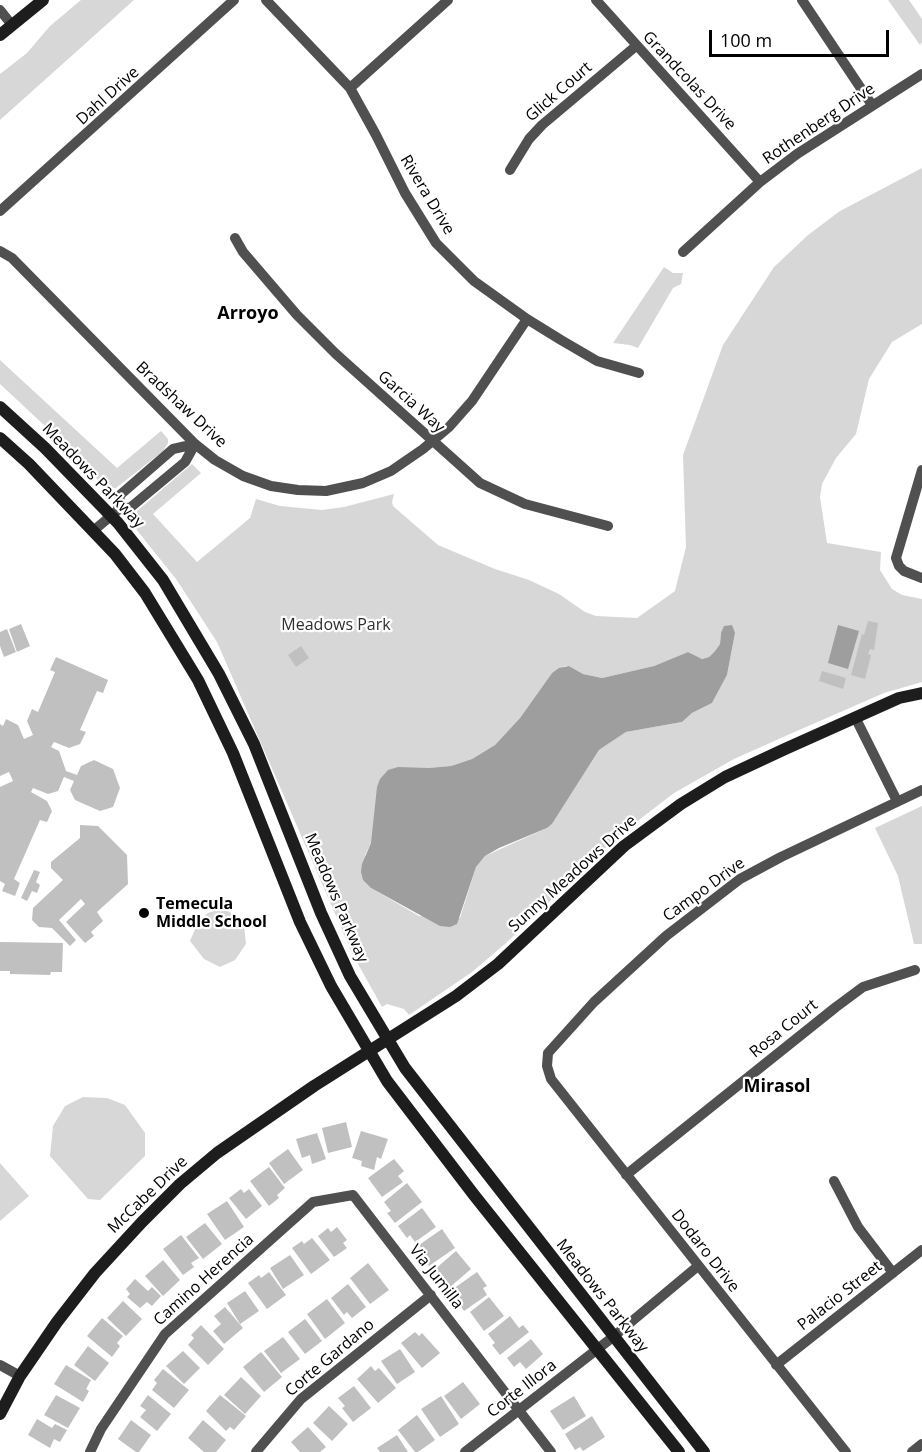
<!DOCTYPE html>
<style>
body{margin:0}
#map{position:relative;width:922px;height:1452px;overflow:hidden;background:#fff;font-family:"Open Sans",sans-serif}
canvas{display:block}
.scale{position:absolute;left:709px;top:30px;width:180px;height:27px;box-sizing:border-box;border:3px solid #000;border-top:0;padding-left:8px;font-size:18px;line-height:21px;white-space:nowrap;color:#000;-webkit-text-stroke:4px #fff;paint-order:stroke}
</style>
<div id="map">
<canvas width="922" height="1452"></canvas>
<div class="scale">100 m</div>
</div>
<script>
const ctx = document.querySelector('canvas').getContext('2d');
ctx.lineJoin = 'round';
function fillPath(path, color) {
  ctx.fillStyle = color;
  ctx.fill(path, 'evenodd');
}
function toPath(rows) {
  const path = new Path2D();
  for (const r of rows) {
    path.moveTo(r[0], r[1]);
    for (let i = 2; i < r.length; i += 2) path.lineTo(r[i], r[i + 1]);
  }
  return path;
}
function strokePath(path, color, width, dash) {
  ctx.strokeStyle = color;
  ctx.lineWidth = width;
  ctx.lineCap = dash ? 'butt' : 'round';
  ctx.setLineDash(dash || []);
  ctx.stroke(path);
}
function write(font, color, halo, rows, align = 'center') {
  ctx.font = font + ' "Open Sans",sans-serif';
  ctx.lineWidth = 4.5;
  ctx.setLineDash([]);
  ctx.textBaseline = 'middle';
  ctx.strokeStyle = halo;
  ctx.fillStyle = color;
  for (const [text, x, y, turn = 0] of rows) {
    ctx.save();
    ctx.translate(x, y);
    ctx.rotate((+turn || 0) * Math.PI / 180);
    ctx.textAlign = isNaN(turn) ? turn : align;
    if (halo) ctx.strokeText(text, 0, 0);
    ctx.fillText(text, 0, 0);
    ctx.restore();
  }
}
fillPath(toPath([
 [81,0,134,0,0,120,0,74,27,53,50,26],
 [888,0,909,0,922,19,922,42,920,45],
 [922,168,922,324,892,342,869,379,856,434,836,458,822,484,820,497,827,543,881,552,880,570,892,589,902,595,922,599,922,682,884,693,790,734,734,759,674,793,618,836,505,944,472,972,409,1015,404,1009,387,1004,382,1007,353,955,217,642,176,579,136,529,134,523,137,511,192,464,201,473,153,514,197,562,250,518,256,499,280,506,322,510,344,507,394,494,392,502,393,506,438,545,495,569,529,580,559,594,585,612,596,616,637,618,675,591,686,547,683,455,723,345,774,267,808,235,840,211],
 [721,633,735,633,727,675,712,703,692,713,682,722,626,732,599,750,552,824,547,828,485,856,476,867,460,918,419,916,371,888,365,855,371,843,428,768,451,766,472,759,495,745,520,718,552,673,565,666,569,666,583,674,602,678,654,666,688,652,701,659,709,657,715,651,720,644],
 [664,267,673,273,683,273,681,284,673,288,638,348,630,345,613,343],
 [0,360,117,468,161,431,168,439,168,443,163,451,116,488,103,488,89,467,0,384],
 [922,806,922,944,914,944,898,876,875,828],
 [222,908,235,915,244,925,246,944,235,960,220,967,204,959,190,941,199,920,208,913],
 [83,1097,107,1098,125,1105,145,1133,145,1156,100,1200,88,1199,50,1156,53,1126,65,1106],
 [0,1163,29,1196,0,1221]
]), '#d7d7d7');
fillPath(toPath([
 [732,625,735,633,727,675,712,703,692,713,682,722,626,732,599,750,552,824,547,828,499,848,485,856,476,867,457,924,450,927,440,926,371,888,363,880,361,872,362,864,371,843,377,787,380,779,388,770,398,767,428,768,451,766,472,759,495,745,520,718,552,673,559,668,569,666,583,674,602,678,654,666,688,652,702,659,709,657,715,651,720,644,721,633,724,626],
 [838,625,859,631,848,669,828,663]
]), '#9e9e9e');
fillPath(toPath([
 [868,621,878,623,874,650,870,649,868,654,871,655,865,679,851,675,862,634,864,635],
 [21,624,30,646,17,652,9,629],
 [7,629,16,652,4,657,0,646,0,632],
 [301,646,309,658,296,667,288,655],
 [56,657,108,680,103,693,97,691,80,730,86,732,80,744,69,748,54,742,51,747,59,751,66,771,77,775,81,766,94,760,113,769,120,788,113,807,100,811,75,800,70,790,74,781,64,777,58,791,48,794,33,788,31,792,47,801,52,811,47,822,40,820,14,879,20,883,15,896,2,891,5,884,0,881,0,787,13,781,9,772,0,776,0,724,3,726,6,719,18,725,24,739,33,735,27,721,32,709,38,712,55,672,50,670],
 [822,671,846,678,843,689,819,681],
 [80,825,98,826,127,855,128,884,97,912,103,921,91,932,94,936,85,943,66,922,85,904,81,899,59,920,76,940,70,946,52,928,39,927,32,920,33,908,63,880,51,868,51,862,80,838],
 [34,870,40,872,36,882,40,885,37,893,32,891,27,901,21,898],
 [0,942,63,943,62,972,51,972,50,975,10,974,10,971,0,971],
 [346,1122,352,1147,328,1153,322,1128],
 [361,1131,388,1139,381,1159,377,1157,374,1170,361,1166,362,1161,352,1158],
 [317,1133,326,1159,312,1164,310,1155,302,1158,296,1139],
 [288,1149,303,1170,284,1184,269,1163],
 [394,1159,404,1171,398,1176,403,1182,382,1197,368,1178],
 [269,1167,285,1188,277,1195,279,1198,269,1206,250,1181],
 [407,1183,422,1202,395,1223,387,1213,391,1211,384,1202],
 [241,1189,244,1193,249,1189,262,1206,246,1219,229,1198],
 [227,1201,244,1227,225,1240,207,1214],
 [422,1208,436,1227,415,1242,410,1235,407,1238,398,1226],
 [205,1223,222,1244,203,1259,186,1237],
 [337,1227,347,1240,343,1243,347,1248,334,1257,318,1236,328,1228,331,1232],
 [442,1229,455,1248,429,1266,423,1257,426,1255,419,1245],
 [181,1235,199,1258,191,1263,194,1267,183,1275,163,1249],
 [312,1238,330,1260,311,1274,292,1248,302,1241,304,1244],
 [456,1251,471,1269,449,1288,434,1270],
 [290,1255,304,1275,283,1289,270,1268],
 [163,1260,180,1280,163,1296,145,1276],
 [368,1263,389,1290,370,1304,350,1278],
 [269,1272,286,1295,267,1309,248,1283,259,1275,261,1278],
 [477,1272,487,1286,483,1288,487,1295,464,1311,457,1301,460,1299,453,1289],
 [135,1279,148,1291,152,1287,161,1296,152,1306,147,1302,140,1308,127,1297,130,1294,126,1289],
 [348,1284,366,1307,352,1318,347,1312,344,1315,331,1298],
 [245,1291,259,1311,240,1324,227,1303],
 [489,1297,504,1316,484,1331,470,1312],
 [327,1299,345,1323,325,1339,307,1314],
 [123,1301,142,1319,126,1336,107,1318],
 [225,1307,243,1328,224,1344,213,1331,221,1324,214,1316],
 [510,1316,519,1328,523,1325,529,1332,500,1355,492,1345,495,1343,488,1334],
 [102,1318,123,1336,117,1343,120,1346,112,1357,87,1336],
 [305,1319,322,1341,305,1354,288,1332],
 [201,1325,224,1349,208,1365,188,1345,194,1338,191,1335],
 [415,1332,419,1336,422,1333,440,1353,422,1368,401,1343],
 [283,1337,300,1359,281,1373,264,1351],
 [531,1339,543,1354,526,1369,520,1362,514,1367,507,1358],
 [88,1346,109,1363,95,1381,74,1365],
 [400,1349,415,1372,397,1384,381,1361],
 [183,1351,200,1368,184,1384,166,1366],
 [261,1352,282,1377,264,1392,243,1367],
 [66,1365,91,1380,86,1389,89,1391,83,1402,54,1384],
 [371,1366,375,1371,379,1368,396,1388,378,1403,357,1379],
 [163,1369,189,1390,174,1408,152,1390,157,1383,154,1380],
 [241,1377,261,1396,245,1414,224,1395],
 [463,1382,480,1404,461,1419,444,1396],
 [354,1386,371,1408,353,1422,342,1408,345,1406,338,1398],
 [56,1395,80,1408,68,1428,44,1415],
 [148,1395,171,1414,157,1431,140,1417,146,1410,140,1406],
 [220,1395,246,1416,234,1430,230,1427,226,1431,206,1411],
 [441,1396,459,1424,440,1437,421,1409],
 [574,1396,586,1416,563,1430,550,1411],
 [329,1406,348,1424,332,1441,313,1423],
 [417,1415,435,1440,418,1452,415,1452,398,1430],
 [592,1416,605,1437,583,1451,580,1447,575,1450,565,1434],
 [37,1419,52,1428,55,1424,67,1430,60,1442,54,1439,50,1448,28,1435],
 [131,1420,151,1435,139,1452,136,1452,118,1439],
 [203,1420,226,1440,216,1452,204,1452,188,1438],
 [308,1427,326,1447,320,1452,300,1452,291,1442],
 [397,1435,408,1452,380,1452,377,1448]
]), '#c0c0c0');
strokePath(toPath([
 [266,0,350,88,376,135,405,193,436,243,474,281,527,319,561,340,597,361,639,373],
 [596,0,760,182],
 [802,0,872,105],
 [0,10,12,25],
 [350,88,448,0],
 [510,170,529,139,542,125,636,46],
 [0,211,234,0],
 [235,238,243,252,297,315,336,354,480,483,525,504,608,526],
 [0,251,12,258,195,444,215,460,243,476,271,486,298,490,326,491,363,483,391,471,423,449,449,427,472,401,527,319],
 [683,252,760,182,797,154,922,74],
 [922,470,896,558,899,566,904,571,922,578],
 [118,510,120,495,173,449,195,444],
 [93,531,118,510,131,507,185,462,195,444],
 [855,717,897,801],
 [626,1175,836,1007,863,987,915,970],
 [834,1181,858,1227,893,1273],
 [0,1365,20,1376],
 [776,1365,922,1250],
 [90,1452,101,1429,165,1334,313,1202,353,1195,551,1452],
 [256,1452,301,1399,431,1295],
 [465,1452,613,1337,698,1266],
 [846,1452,551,1079,547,1066,548,1053,594,1002,666,936,740,879,781,857,922,790],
 [912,1452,922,1444]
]), '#505050', 10);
strokePath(toPath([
 [0,35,43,0],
 [0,407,45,448,118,523,163,580,219,674,254,744,321,913,350,976,405,1068,704,1452],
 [0,438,29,464,115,554,145,593,198,680,233,753,300,922,331,986,387,1081,474,1195,679,1452],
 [0,1414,20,1376,57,1322,95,1273,142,1222,180,1184,217,1153,314,1086,456,996,498,964,624,846,681,804,725,777,785,749,899,698,922,693]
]), '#1d1d1d', 12);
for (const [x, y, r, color] of [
 [144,913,6,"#000"]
]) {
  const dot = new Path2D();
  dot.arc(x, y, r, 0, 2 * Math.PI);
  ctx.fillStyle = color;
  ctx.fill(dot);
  strokePath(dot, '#fff', 2);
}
write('16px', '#000', '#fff', [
 ["Grandcolas Drive",689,81,47],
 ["Glick Court",559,92,-41],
 ["Dahl Drive",108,96,-42],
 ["Rothenberg Drive",819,124,-34],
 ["Rivera Drive",427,195,59],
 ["Garcia Way",411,402,42],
 ["Bradshaw Drive",181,405,43],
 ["Meadows Parkway",93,476,46],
 ["Sunny Meadows Drive",573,874,-42],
 ["Campo Drive",704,890,-36],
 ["Meadows Parkway",336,898,67],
 ["Rosa Court",784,1029,-39],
 ["McCabe Drive",148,1195,-44],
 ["Dodaro Drive",705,1251,52],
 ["Via Jumilla",436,1277,52],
 ["Camino Herencia",204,1280,-42],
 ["Meadows Parkway",602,1296,52],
 ["Palacio Street",840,1296,-38],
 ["Corte Gardano",330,1358,-40],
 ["Corte Illora",522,1389,-38]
]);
write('16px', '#2e2e2e', '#fff', [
 ["Meadows Park",336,625]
]);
write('bold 16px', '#000', '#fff', [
 ["Temecula",156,904],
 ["Middle School",156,922]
], 'left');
write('bold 18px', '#000', '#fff', [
 ["Arroyo",248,314],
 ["Mirasol",777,1087]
]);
</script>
